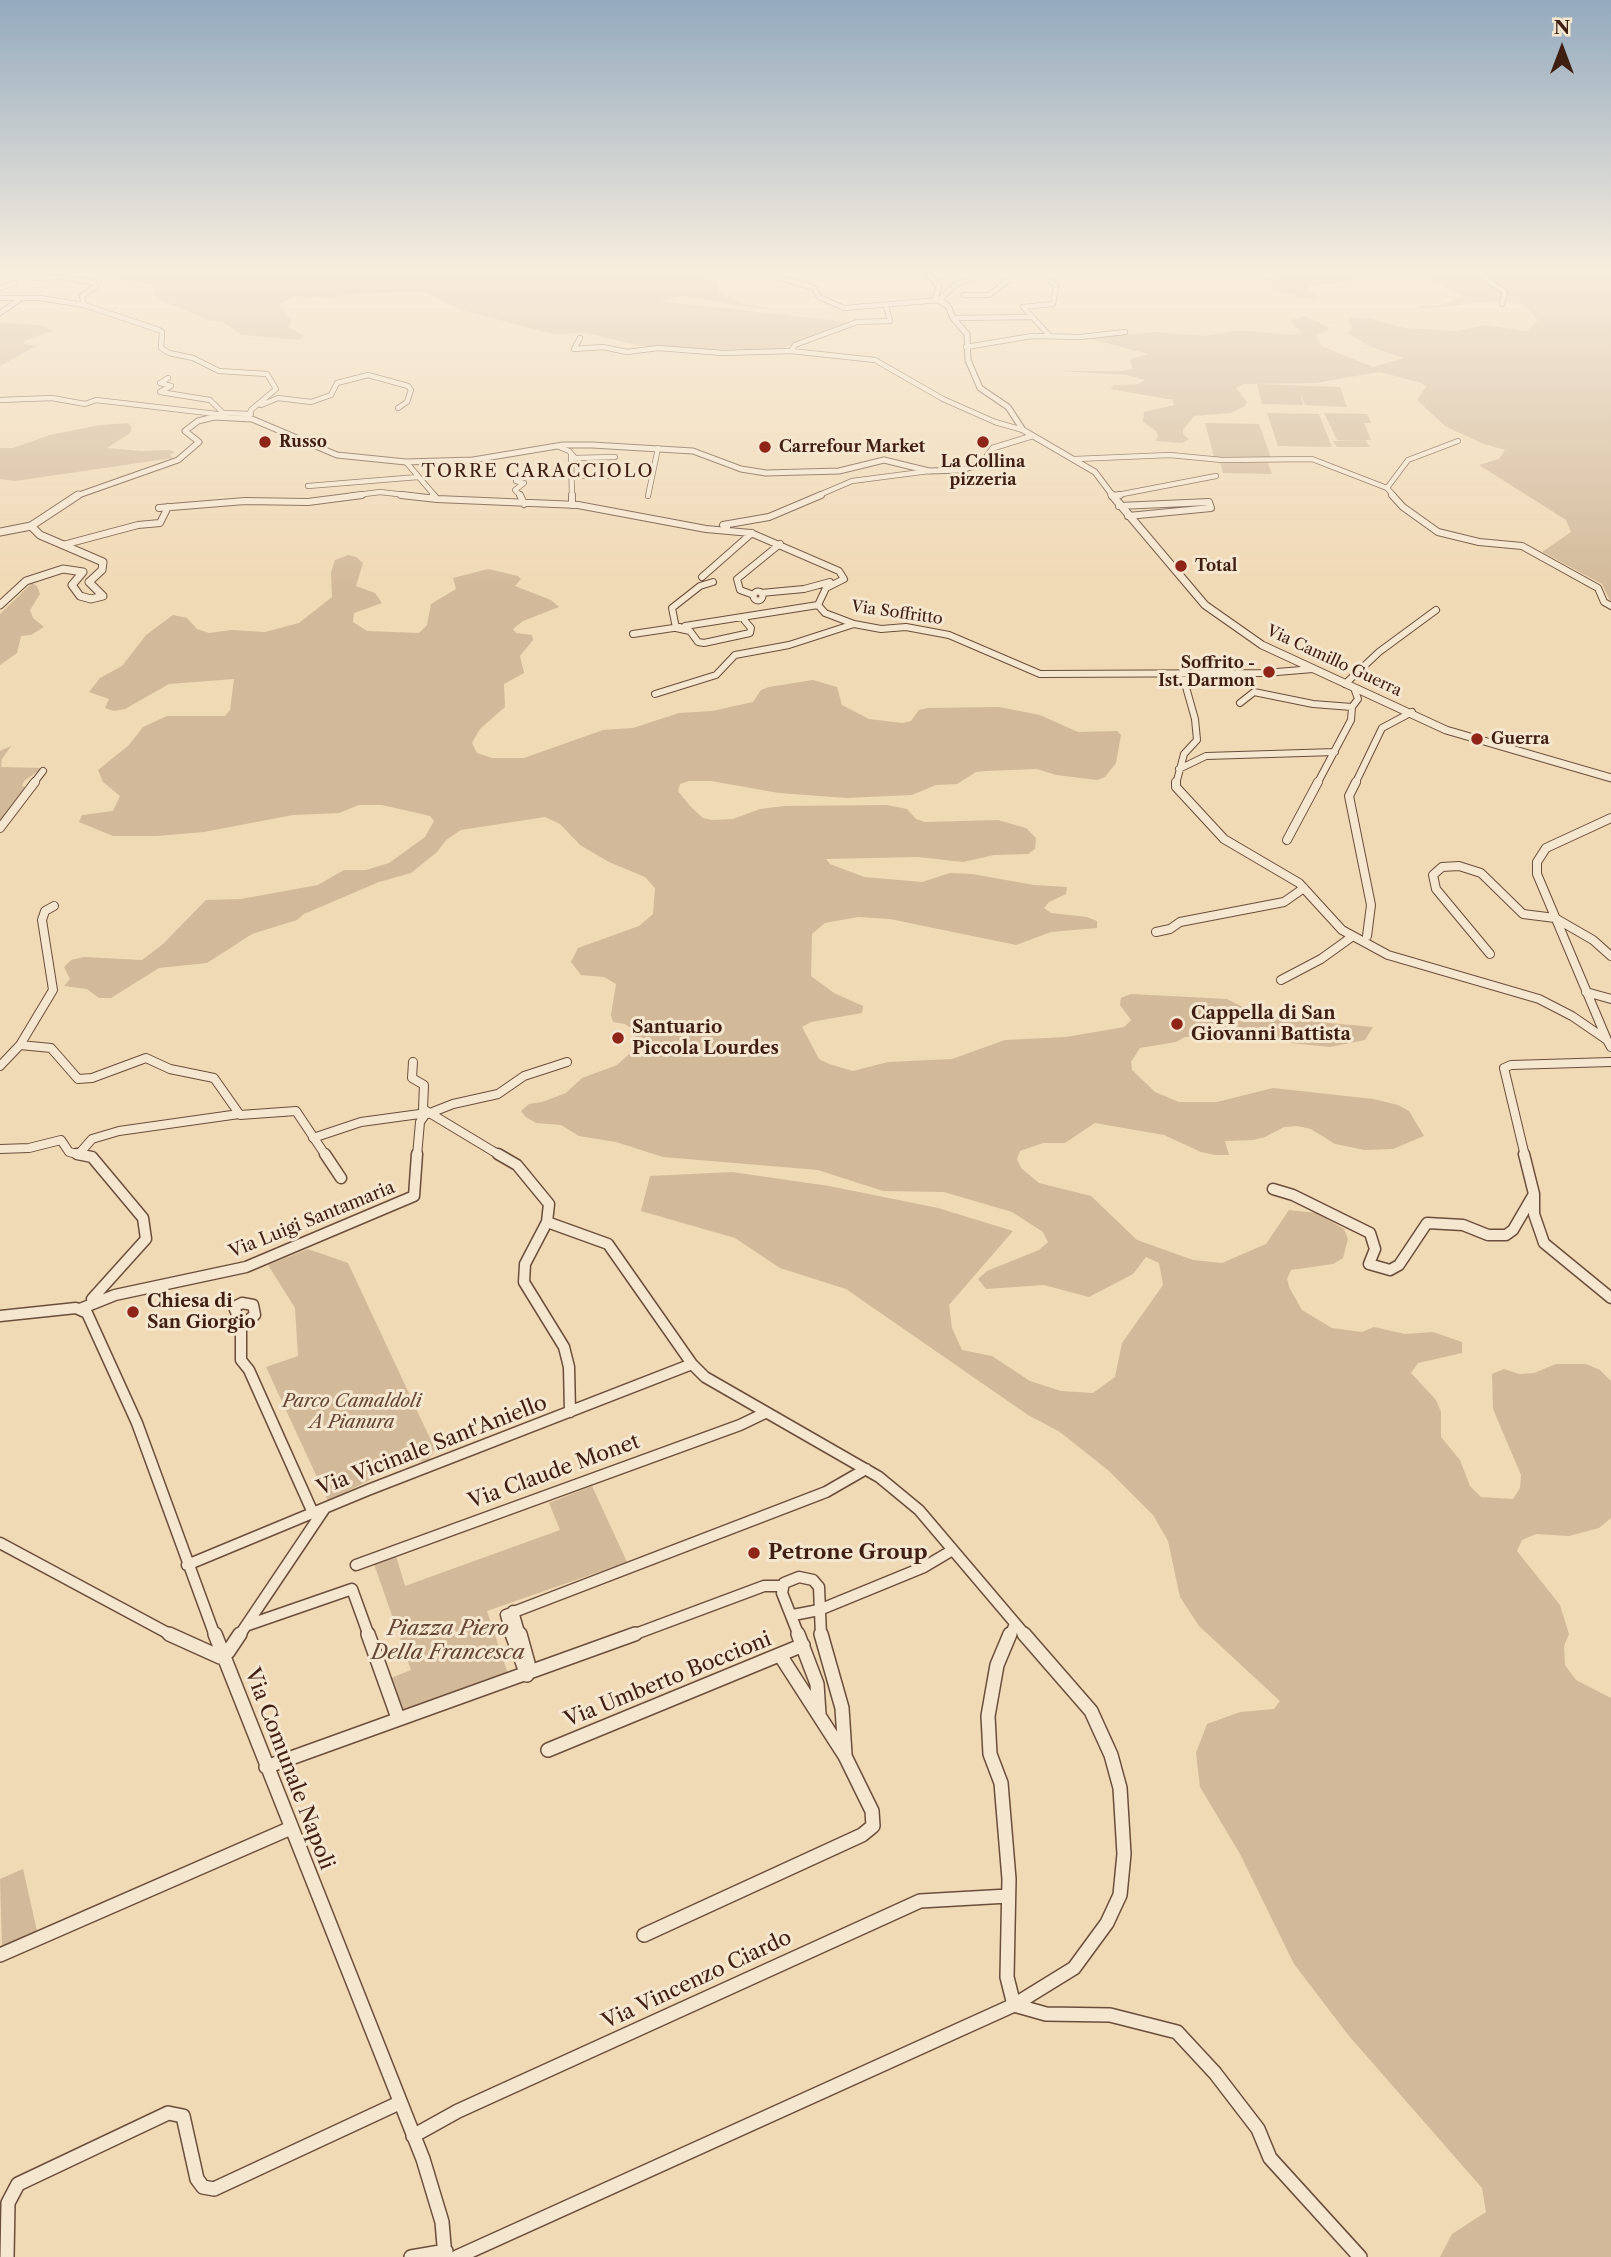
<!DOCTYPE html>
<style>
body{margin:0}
#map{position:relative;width:1611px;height:2257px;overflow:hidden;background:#f0d9b5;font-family:"Libre Caslon Text",serif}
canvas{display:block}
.north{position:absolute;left:1527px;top:14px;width:70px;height:70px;-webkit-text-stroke:5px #f5e6cf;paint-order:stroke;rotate:0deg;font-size:19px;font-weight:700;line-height:28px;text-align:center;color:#3e1f12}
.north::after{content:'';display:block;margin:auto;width:24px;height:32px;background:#3e1f12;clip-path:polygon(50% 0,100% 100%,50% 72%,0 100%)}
</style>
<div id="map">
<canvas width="1611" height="2257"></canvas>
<div class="north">N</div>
</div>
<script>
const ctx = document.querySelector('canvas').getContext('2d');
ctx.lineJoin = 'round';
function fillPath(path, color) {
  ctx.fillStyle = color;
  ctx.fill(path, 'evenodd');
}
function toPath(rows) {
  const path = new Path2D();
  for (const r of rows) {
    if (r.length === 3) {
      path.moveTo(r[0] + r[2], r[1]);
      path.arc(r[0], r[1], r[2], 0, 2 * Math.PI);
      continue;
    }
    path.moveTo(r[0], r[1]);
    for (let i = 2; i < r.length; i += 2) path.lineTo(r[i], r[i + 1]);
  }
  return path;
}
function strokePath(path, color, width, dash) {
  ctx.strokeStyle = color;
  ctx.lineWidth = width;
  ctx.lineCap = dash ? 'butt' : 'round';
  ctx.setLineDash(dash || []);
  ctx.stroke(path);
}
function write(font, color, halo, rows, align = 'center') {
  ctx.font = font + ' "Libre Caslon Text",serif';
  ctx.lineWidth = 6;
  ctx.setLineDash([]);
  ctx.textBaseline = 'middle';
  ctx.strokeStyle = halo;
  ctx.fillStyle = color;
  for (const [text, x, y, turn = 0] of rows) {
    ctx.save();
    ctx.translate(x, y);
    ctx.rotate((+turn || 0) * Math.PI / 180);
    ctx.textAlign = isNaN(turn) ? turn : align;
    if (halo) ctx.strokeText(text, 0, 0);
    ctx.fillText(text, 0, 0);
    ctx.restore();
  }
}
fillPath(toPath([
 [90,273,703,273,716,281,720,293,742,303,775,309,737,306,685,296,659,301,849,322,839,329,778,350,686,349,636,345,586,333,553,334,461,310,424,292,363,293,324,298,294,296,281,303,279,306,291,320,289,328,304,335,300,340,241,335,224,322,208,320,158,299,154,294,156,289,151,285],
 [1292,273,1369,273,1342,283,1310,286,1308,289,1319,298,1313,300,1274,290,1271,287,1274,282,1258,278],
 [1419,273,1611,273,1611,603,1602,584,1542,552,1571,532,1566,520,1479,465,1499,459,1505,450,1481,443,1445,426,1417,400,1426,387,1422,383,1379,372,1316,383,1243,384,1236,388,1247,402,1245,406,1231,413,1194,416,1183,430,1183,434,1189,439,1182,443,1155,441,1158,436,1156,431,1143,422,1144,412,1174,405,1173,400,1110,389,1114,385,1139,384,1145,380,1127,375,1058,371,1123,371,1133,369,1130,361,1133,358,1148,354,1087,338,1096,337,1155,332,1203,336,1240,330,1293,335,1301,332,1290,321,1304,316,1329,327,1328,330,1316,335,1321,346,1373,367,1403,358,1369,346,1348,333,1352,328,1349,321,1351,318,1371,319,1405,328,1456,331,1486,325,1527,331,1538,320,1523,304,1513,303,1495,301,1422,309,1418,306,1442,305,1462,296],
 [0,323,43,325,52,331,26,340,23,344,36,346,0,366],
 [1257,384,1340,387,1347,407,1305,405,1301,395,1303,405,1262,404],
 [1267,413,1319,414,1332,447,1278,446],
 [1324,413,1367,414,1371,423,1364,423,1371,440,1365,440,1370,447,1337,447,1333,441,1363,440,1337,440],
 [128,423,132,427,130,433,107,448,141,451,170,450,175,452,170,455,173,458,15,481,0,479,0,448,13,448,50,435,100,425],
 [1205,423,1259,424,1271,458,1214,457],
 [1220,462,1268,463,1272,474,1223,473],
 [348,555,356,557,363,563,356,586,375,593,382,603,354,613,353,622,367,631,419,633,427,625,431,604,456,589,453,578,488,569,518,576,521,579,515,586,551,600,559,607,523,621,513,629,516,633,532,635,533,640,520,656,524,673,504,684,505,707,480,729,472,743,477,753,492,758,524,758,603,730,633,728,679,713,712,711,753,702,761,690,769,687,813,680,837,687,842,705,869,719,902,723,911,721,919,710,928,708,999,707,1040,715,1078,732,1117,731,1121,735,1116,763,1105,777,1097,780,1056,775,1037,769,986,771,976,772,957,784,936,785,912,795,846,798,779,793,711,781,689,781,680,784,678,791,690,806,703,818,712,820,733,819,760,809,784,806,887,805,907,809,916,819,925,822,998,820,1026,828,1036,838,1035,849,1028,854,994,855,963,862,918,857,826,859,830,864,864,877,922,882,950,873,972,874,1034,885,1067,887,1066,894,1049,902,1044,908,1051,913,1087,917,1097,921,1097,928,1051,932,1016,945,890,919,858,917,825,923,812,934,811,976,834,993,863,1006,862,1013,811,1022,802,1027,819,1059,829,1064,853,1071,888,1062,952,1059,1005,1040,1066,1037,1124,1027,1131,1020,1120,1005,1121,998,1131,994,1227,999,1249,1010,1297,1020,1373,1027,1365,1040,1330,1047,1222,1036,1185,1037,1176,1042,1140,1048,1131,1062,1132,1070,1155,1092,1179,1102,1217,1102,1273,1088,1373,1099,1398,1105,1409,1111,1424,1136,1393,1149,1365,1150,1335,1144,1311,1129,1297,1126,1284,1127,1265,1137,1253,1140,1225,1141,1229,1155,1215,1155,1201,1152,1164,1135,1095,1123,1065,1143,1043,1143,1020,1151,1017,1159,1021,1168,1039,1183,1091,1196,1137,1240,1193,1260,1222,1263,1266,1244,1289,1210,1317,1213,1344,1229,1348,1239,1343,1258,1333,1264,1291,1270,1287,1279,1290,1289,1302,1310,1332,1328,1362,1332,1374,1327,1405,1334,1433,1332,1462,1342,1462,1353,1418,1363,1411,1373,1436,1400,1441,1412,1441,1437,1460,1460,1470,1486,1481,1497,1513,1499,1520,1488,1521,1475,1493,1409,1492,1374,1504,1369,1519,1374,1534,1373,1556,1364,1586,1364,1600,1370,1611,1381,1611,1518,1599,1528,1569,1536,1536,1534,1522,1540,1517,1551,1560,1605,1569,1634,1564,1646,1565,1665,1576,1680,1611,1698,1611,2257,1440,2257,1452,2234,1486,2212,1482,2188,1349,2036,1294,1964,1240,1854,1200,1787,1196,1753,1207,1724,1240,1712,1274,1709,1280,1701,1199,1626,1180,1597,1168,1541,1153,1515,1109,1471,1060,1432,1028,1415,846,1289,780,1268,735,1238,641,1211,650,1176,732,1172,829,1186,938,1208,1013,1231,949,1305,952,1328,962,1350,992,1356,1030,1381,1061,1391,1093,1393,1115,1377,1122,1343,1163,1285,1159,1263,1146,1257,1133,1274,1089,1297,1044,1285,986,1289,978,1279,987,1271,1039,1250,1048,1242,1043,1232,1012,1212,944,1192,883,1191,818,1170,663,1157,616,1142,579,1136,561,1125,536,1123,526,1117,521,1111,529,1104,542,1102,566,1093,582,1078,617,1065,639,1045,632,1029,625,1024,613,1022,611,1015,616,984,604,977,581,975,571,962,578,948,639,926,653,914,655,888,645,877,609,862,580,845,560,824,545,817,461,830,446,840,437,852,411,873,379,882,304,914,297,920,252,934,207,963,159,968,111,998,99,998,87,989,64,986,70,979,64,967,71,960,84,957,142,960,163,944,206,900,241,899,318,885,344,870,366,870,389,863,425,837,434,821,430,816,382,805,359,805,339,813,293,815,204,832,157,836,113,836,79,822,82,815,113,811,120,796,103,782,98,770,129,745,143,727,167,716,225,716,230,710,234,679,169,684,125,709,114,711,105,708,109,699,89,692,100,678,122,666,146,635,173,615,187,618,197,629,209,633,231,630,265,632,299,623,332,597,331,572,335,560],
 [32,583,37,586,40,594,30,610,33,618,44,627,31,635,21,636,17,653,0,665,0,614],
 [11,746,2,759,1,767,43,768,24,781,22,786,25,787,0,820,0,751],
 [308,1249,348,1263,435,1449,428,1461,406,1462,328,1501,266,1367,298,1356,295,1308,268,1265],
 [592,1486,627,1562,487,1611,509,1677,433,1704,403,1710,391,1678,411,1670,374,1564,396,1556,405,1586,560,1530,549,1503],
 [23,1869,37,1931,2,1947,0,1879]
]), '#d2b999');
const minorFar4 = toPath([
 [29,273,34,278,63,277,95,283,96,286,82,296,84,305],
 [775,273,780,278,814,288,819,297,844,308,939,300,956,284,990,273],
 [1478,273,1505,292,1502,304],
 [0,288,15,283],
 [964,295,989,295,1006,282],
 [0,298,40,298,84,305,159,330,162,332,161,348,169,353,193,358,219,371,267,374,276,389,251,410,248,418],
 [0,313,22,298],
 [953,318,1031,317],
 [1049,335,1023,307,1053,304,1056,286,1051,282],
 [580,338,574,349,603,347,627,352,658,348,723,353,791,351,875,360,943,399,995,422,1023,430],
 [966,347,1032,336,1080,337,1125,332],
 [791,351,795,345,857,322,890,321,886,306],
 [168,378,160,383,171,386,160,392,210,400,223,413,251,414],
 [0,400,52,398,85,404,96,400,225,415],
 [261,405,278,398,311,402,331,395,337,383,368,375,408,386,411,390,407,402,398,408],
 [557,446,569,451,575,458,615,457],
 [571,455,572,496],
 [1075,459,1170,455,1222,460,1312,459,1387,488],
 [406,462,435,496],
 [573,476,613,476],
 [516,481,524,483,515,490,521,496],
 [308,486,418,477],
 [349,496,380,492,415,496],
 [648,496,658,448],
 [817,496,852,481,929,471],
 [1112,496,1216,476],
 [1394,496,1387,488,1408,460,1458,441]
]);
const minorFar3 = toPath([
 [401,495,437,499],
 [433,495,437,499,578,505,706,529,751,533,839,571,844,579,826,588,818,605,825,613,854,624,881,629,906,627,949,635,1040,674,1265,673,1313,669],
 [520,495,524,504],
 [572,495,572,505],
 [1392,495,1403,507,1438,532,1479,542,1522,546,1598,588,1604,602,1611,606],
 [1112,496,1120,495],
 [1119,506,1209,502,1211,508,1128,516],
 [159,508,245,501,308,502,362,495],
 [727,527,723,525,769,517,821,495],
 [63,545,138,525,160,523,168,507],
 [702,577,752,533],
 [713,582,700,586,672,608,676,628,690,631,698,642,704,643,750,633,751,628,745,621],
 [758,596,4.5],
 [761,593,804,589,830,582],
 [751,594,740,590,737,579,780,544],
 [685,626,818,605],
 [633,634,680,627],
 [1345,684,1379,652,1436,610],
 [655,694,716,675,735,655,789,645,854,624],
 [1240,703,1254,692,1313,704,1352,707],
 [1179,769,1206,756,1335,752],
 [33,784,43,771],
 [1176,784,1184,754,1197,740,1195,719,1182,673],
 [1317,784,1351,720,1352,707,1358,699,1354,688],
 [1355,784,1382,728,1412,712]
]);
const minorFar2 = toPath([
 [1176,782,1176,787,1224,839,1299,883,1342,930,1388,955,1539,999,1572,1016,1607,1040,1611,1047],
 [1356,782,1349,796,1371,905,1367,936],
 [0,828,35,782],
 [1287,840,1318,782],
 [1156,932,1170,929,1180,922,1284,902,1304,888],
 [1490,954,1436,889,1433,875,1442,867,1459,866,1481,873,1523,914,1555,918,1593,940,1611,956],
 [1281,980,1321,959,1353,936],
 [1586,992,1611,999],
 [1607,1040,1537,874,1537,862,1546,848,1611,818],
 [20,1045,51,1048,78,1079,92,1078,146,1058,170,1069,214,1078,240,1115,296,1111,326,1156],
 [413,1062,412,1078,424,1085,423,1109,501,1156],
 [0,1066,20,1045,53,990,42,920,45,911,54,906],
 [313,1138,361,1122,427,1113],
 [0,1149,29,1148,61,1140,69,1152,85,1156],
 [78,1155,92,1139,119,1131,239,1114],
 [417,1156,420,1122,425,1115,453,1104,498,1094,524,1076,567,1062],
 [1525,1156,1504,1068,1511,1065,1611,1062]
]);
const minorFar1 = toPath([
 [77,1154,92,1157,143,1218,146,1239,92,1299],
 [325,1154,341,1178],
 [498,1154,517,1165,549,1204,547,1222,525,1264,524,1282,564,1347,569,1367,570,1412],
 [1273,1189,1293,1195,1370,1233,1375,1249,1369,1264,1390,1270,1399,1265,1427,1223,1463,1225,1488,1235,1506,1235,1513,1230,1534,1194,1524,1154],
 [1534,1194,1534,1214,1544,1243,1611,1298],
 [547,1222,608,1244,692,1364,705,1377,879,1477,919,1510,1026,1636],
 [242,1303,253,1305,255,1315,241,1325,234,1307,242,1303],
 [80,1309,115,1295,246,1267,414,1196,417,1154],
 [0,1316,76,1308,87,1313,137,1423,215,1636],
 [241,1325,241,1360,249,1370,313,1513],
 [0,1543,173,1636],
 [187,1565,368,1490,692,1364],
 [356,1565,740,1425,765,1413],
 [513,1611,520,1636],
 [793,1615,819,1610,924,1567,951,1551],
 [248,1625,352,1589,369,1636],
 [239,1636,325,1508],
 [512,1636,506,1615,826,1492,866,1469],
 [630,1636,764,1586,782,1586],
 [799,1636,782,1593,784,1583,799,1577,813,1580,819,1587,821,1636],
 [1010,1636,1015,1624]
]);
const minor = toPath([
 [169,1634,220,1657,228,1652,240,1634],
 [215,1634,423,2159,442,2222,445,2257],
 [368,1634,398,1718],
 [512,1634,527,1675],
 [520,1634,528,1663,527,1675],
 [798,1634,817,1684,819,1714],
 [821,1634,842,1708,845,1754],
 [1010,1634,997,1665,988,1716,990,1754,1001,1783,1009,1879,1007,1977,1014,2005,1046,2014,1110,2015,1177,2032,1215,2073,1258,2129,1270,2158,1360,2257],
 [548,1750,803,1645],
 [266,1767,635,1634],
 [644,1935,862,1835,873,1826,872,1811,845,1756,780,1655],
 [0,1955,291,1828],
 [413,2136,458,2111,920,1901,1008,1896],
 [7,2257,8,2203,18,2184,168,2113,183,2116,197,2179,203,2187,214,2189,399,2103],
 [411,2257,446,2251],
 [457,2257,1014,2005,1074,1968,1107,1923,1120,1895,1124,1854,1120,1788,1111,1755,1091,1711,1024,1634]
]);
const tertiaryFar1 = toPath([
 [928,273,939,287,935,298,948,306,953,318,967,334,968,360,980,388,1008,407,1023,430,1095,472,1113,496],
 [76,496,178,460,199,442,185,431,198,421,214,417,252,419,337,455,406,462,473,460,563,445,592,445,693,451,741,469,766,473,839,471,884,460,929,471,962,470,982,463,993,448,1032,436]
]);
const tertiary = toPath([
 [1112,495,1205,605,1262,645,1446,730,1611,778],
 [0,532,31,526,78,495],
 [0,605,26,581,63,569,83,572,72,585,80,596,91,599,103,596,89,582,102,570,103,562,40,535,31,526]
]);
strokePath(minorFar4, '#6a4e3b', 6);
strokePath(minorFar3, '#6a4e3b', 8);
strokePath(minorFar2, '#6a4e3b', 10);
strokePath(minorFar1, '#6a4e3b', 13);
strokePath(minor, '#6a4e3b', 16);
strokePath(tertiaryFar1, '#6a4e3b', 7);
strokePath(tertiary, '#6a4e3b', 9);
strokePath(minorFar4, '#f5e6cf', 4.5);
strokePath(minorFar3, '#f5e6cf', 6);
strokePath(minorFar2, '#f5e6cf', 8);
strokePath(minorFar1, '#f5e6cf', 10);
strokePath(minor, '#f5e6cf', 13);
strokePath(tertiaryFar1, '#f5e6cf', 5);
strokePath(tertiary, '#f5e6cf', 7);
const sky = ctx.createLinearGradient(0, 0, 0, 589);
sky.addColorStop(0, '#93aabe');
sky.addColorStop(0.46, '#f8eede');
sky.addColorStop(1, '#f8eede00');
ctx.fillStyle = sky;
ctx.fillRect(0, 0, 1611, 589);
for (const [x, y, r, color] of [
 [265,442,7,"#8f2418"],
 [983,442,7,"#8f2418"],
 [765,447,7,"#8f2418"],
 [1181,566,7,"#8f2418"],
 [1269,672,7,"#8f2418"],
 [1477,739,7,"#8f2418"],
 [1177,1024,7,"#8f2418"],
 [618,1038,7,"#8f2418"],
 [133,1312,7,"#8f2418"],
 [754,1553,7,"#8f2418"]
]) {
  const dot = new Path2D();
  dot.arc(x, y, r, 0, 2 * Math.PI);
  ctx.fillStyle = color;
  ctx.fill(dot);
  strokePath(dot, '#f5e6cf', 2.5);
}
write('bold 16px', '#3e1f12', '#f5e6cf', [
 ["Russo",279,442],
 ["Carrefour Market",779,447],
 ["La Collina",983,462,"center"],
 ["pizzeria",983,480,"center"],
 ["Total",1195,566],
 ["Soffrito -",1255,663,"right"],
 ["Ist. Darmon",1255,681,"right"],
 ["Guerra",1491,739]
], 'left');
write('16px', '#3e1f12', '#f5e6cf', [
 ["Via Soffritto",897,613,8],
 ["Via Camillo Guerra",1334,661,25]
]);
ctx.letterSpacing = '2px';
write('18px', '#3e1f12', '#f5e6cf', [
 ["TORRE CARACCIOLO",538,472]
]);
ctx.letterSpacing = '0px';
write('bold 18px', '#3e1f12', '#f5e6cf', [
 ["Cappella di San",1191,1014],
 ["Giovanni Battista",1191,1035],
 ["Santuario",632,1028],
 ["Piccola Lourdes",632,1049],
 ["Chiesa di",147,1302],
 ["San Giorgio",147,1323]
], 'left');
write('18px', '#3e1f12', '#f5e6cf', [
 ["Via Luigi Santamaria",312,1220,-22]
]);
write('italic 18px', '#634634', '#f5e6cf', [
 ["Parco Camaldoli",352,1402],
 ["A Pianura",352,1423]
]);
write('21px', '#3e1f12', '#f5e6cf', [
 ["Via Vicinale Sant'Aniello",432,1446,-21],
 ["Via Claude Monet",554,1472,-20],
 ["Via Umberto Boccioni",668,1680,-22],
 ["Via Comunale Napoli",289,1769,69],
 ["Via Vincenzo Ciardo",697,1980,-25]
]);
write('bold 21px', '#3e1f12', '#f5e6cf', [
 ["Petrone Group",768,1553]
], 'left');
write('italic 21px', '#634634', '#f5e6cf', [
 ["Piazza Piero",448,1629],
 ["Della Francesca",448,1653]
]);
</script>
